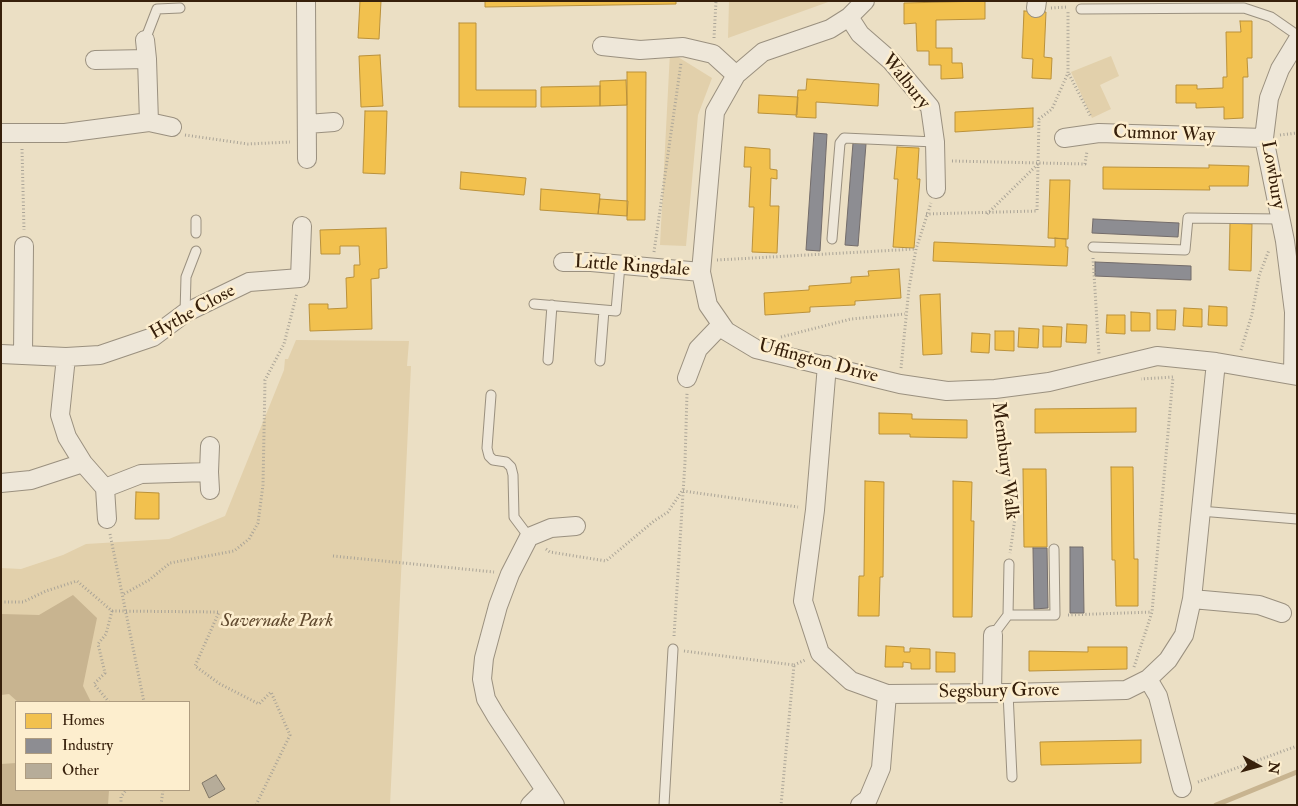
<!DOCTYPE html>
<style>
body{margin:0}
#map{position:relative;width:1298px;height:806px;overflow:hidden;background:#ebdfc4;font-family:"IM FELL Double Pica",serif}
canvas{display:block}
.frame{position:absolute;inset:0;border:2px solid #37200b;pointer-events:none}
.legend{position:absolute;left:15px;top:701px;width:175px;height:90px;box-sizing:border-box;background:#fdeece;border:1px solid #ae9c80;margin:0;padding:6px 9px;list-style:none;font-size:15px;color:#37200b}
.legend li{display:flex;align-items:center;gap:10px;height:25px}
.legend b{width:25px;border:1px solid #ae9c80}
.north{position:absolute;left:1233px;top:741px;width:50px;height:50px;-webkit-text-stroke:4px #fdeece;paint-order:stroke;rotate:97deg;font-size:14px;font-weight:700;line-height:20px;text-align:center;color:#37200b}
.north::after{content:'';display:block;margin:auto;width:18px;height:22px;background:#37200b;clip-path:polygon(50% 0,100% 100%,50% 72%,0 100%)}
</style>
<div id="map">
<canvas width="1298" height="806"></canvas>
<div class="frame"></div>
<ul class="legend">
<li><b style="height:14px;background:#f2c14e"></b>Homes</li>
<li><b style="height:14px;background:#8d8d92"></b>Industry</li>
<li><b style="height:14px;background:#b6ac99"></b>Other</li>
</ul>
<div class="north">N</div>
</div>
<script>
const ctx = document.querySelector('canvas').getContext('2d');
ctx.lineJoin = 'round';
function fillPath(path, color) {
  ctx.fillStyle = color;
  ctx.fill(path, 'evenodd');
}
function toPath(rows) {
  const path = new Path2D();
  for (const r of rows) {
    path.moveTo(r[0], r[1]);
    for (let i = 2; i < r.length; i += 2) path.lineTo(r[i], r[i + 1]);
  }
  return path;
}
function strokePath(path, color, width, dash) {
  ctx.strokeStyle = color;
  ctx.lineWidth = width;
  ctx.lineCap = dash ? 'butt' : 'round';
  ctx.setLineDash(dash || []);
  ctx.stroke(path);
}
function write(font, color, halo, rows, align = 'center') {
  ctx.font = font + ' "IM FELL Double Pica",serif';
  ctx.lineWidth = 5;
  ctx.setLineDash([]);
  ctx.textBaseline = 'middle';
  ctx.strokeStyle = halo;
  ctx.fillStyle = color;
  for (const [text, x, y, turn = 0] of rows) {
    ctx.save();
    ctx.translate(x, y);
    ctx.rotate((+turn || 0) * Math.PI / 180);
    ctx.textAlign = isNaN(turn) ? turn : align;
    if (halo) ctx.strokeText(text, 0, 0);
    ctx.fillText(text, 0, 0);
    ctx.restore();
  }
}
fillPath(toPath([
 [729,1,831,1,728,38],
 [670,52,712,78,698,115,686,246,660,245],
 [1111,56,1119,76,1100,85,1111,109,1092,118,1071,72],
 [296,340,409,341,407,366,411,366,390,805,1,805,1,568,21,569,63,555,86,544,169,539,225,516,284,370,285,359,288,359],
 [16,702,189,702,189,790,16,790]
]), '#e2d0ab');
fillPath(toPath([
 [73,595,97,618,83,686,91,702,18,702,9,694,1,695,1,614,39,615],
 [16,763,16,790,109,790,108,805,1,805,1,764]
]), '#c8b490');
const homes = toPath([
 [360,1,381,1,379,39,358,38,360,1],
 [485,1,676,1,676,4,485,7,485,1],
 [985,1,985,19,936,20,936,48,952,48,952,63,962,63,963,78,941,79,941,65,929,65,929,51,917,51,916,23,904,24,904,3,985,1],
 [1024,11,1046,12,1044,57,1052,58,1051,79,1032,78,1033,59,1022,58,1024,11],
 [1240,21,1252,21,1252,58,1247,58,1248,77,1243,77,1243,118,1224,119,1224,107,1196,108,1196,103,1176,103,1176,85,1197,85,1197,89,1223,88,1223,77,1227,77,1226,32,1241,32,1240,21],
 [459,23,476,23,476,90,536,90,536,107,459,107,459,23],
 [380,55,383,106,361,107,359,56,380,55],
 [627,72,646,72,645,220,627,220,627,72],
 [807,79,879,84,878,106,816,102,816,118,796,117,798,90,806,90,807,79],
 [626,80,627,105,600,106,600,81,626,80],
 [600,86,600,106,541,107,541,87,600,86],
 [759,95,798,97,797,115,758,113,759,95],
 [1033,108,1033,127,955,132,955,112,1033,108],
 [365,111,387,111,385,174,363,173,365,111],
 [745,147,770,149,770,169,777,170,777,179,771,178,770,206,779,206,777,253,752,252,754,207,749,207,751,167,744,167,745,147],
 [897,147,919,148,917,179,920,179,914,248,893,247,898,179,894,179,897,147],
 [1209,165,1249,166,1248,186,1209,186,1210,190,1103,189,1103,167,1209,168,1209,165],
 [461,172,526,178,524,195,460,189,461,172],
 [1050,180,1070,180,1068,239,1048,238,1050,180],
 [541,189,600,194,598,214,540,210,541,189],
 [600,199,628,201,627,216,598,214,600,199],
 [1230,223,1252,224,1251,271,1229,270,1230,223],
 [386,228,387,268,379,269,379,278,371,279,372,329,310,331,309,304,328,304,328,309,347,308,346,278,354,277,354,265,360,265,359,246,340,246,340,254,321,254,320,230,386,228],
 [1055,238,1066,239,1066,247,1068,247,1067,266,933,261,934,242,1055,247,1055,238],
 [899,269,901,298,855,301,855,305,810,307,810,312,765,315,764,293,809,290,809,286,851,283,851,277,869,276,868,271,899,269],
 [940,294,942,354,923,355,920,295,940,294],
 [1209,306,1227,307,1227,326,1208,325,1209,306],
 [1184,308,1202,309,1202,327,1183,326,1184,308],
 [1157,310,1176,310,1175,330,1157,329,1157,310],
 [1131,312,1150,313,1150,331,1131,331,1131,312],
 [1107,315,1125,315,1125,334,1106,333,1107,315],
 [1067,324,1087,325,1086,343,1066,342,1067,324],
 [1043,326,1062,327,1061,347,1043,347,1043,326],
 [1019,328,1039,329,1038,348,1018,347,1019,328],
 [995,331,1014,331,1014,351,995,350,995,331],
 [972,333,990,334,989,353,971,352,972,333],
 [1136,408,1136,432,1035,433,1035,409,1136,408],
 [879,413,912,414,912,419,967,420,967,438,910,437,910,434,879,434,879,413],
 [1111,467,1133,467,1134,559,1138,559,1138,606,1116,606,1115,560,1112,560,1111,467],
 [1023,469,1046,469,1047,547,1024,547,1023,469],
 [865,481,884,482,883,577,880,577,879,616,858,616,859,576,864,576,865,481],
 [953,481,972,482,971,521,974,521,972,617,953,617,953,481],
 [136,492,159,493,159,519,135,519,136,492],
 [886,646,904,647,904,652,910,652,910,648,930,649,930,669,911,669,911,663,903,662,903,667,885,667,886,646],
 [1088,647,1127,647,1127,669,1029,671,1029,651,1088,652,1088,647],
 [936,652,955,653,955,672,936,672,936,652],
 [1141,740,1141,763,1041,765,1040,742,1141,740]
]);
fillPath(homes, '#f2c14e');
strokePath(homes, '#ba913a', 1);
const industry = toPath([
 [814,133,827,134,820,251,806,250,814,133],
 [853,143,866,144,858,246,845,245,853,143],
 [1093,219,1179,223,1178,237,1092,233,1093,219],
 [1095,262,1191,266,1191,280,1095,276,1095,262],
 [1070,547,1083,547,1084,613,1070,613,1070,547],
 [1033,548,1047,548,1048,608,1034,609,1033,548]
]);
fillPath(industry, '#8d8d92');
strokePath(industry, '#736c6a', 1);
strokePath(toPath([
 [1216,805,1297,772]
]), '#c8b490', 5);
const building = toPath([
 [216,775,225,789,209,798,202,783,216,775]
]);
fillPath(building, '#b6ac99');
strokePath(building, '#807666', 1);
const lane = toPath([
 [1081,9,1244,8,1271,17,1297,35],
 [145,40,157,9,180,8],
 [196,220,196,233],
 [832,239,840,143,844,138,935,142],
 [1093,247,1185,250,1188,218,1280,219],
 [534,304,616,311,620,265],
 [185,313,186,277,196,251],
 [548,360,552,305],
 [600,361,604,310],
 [491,395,487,448,489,456,493,460,506,462,511,467,513,475,514,517,529,537],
 [1200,511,1297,519],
 [1009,564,1008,615,1055,615,1054,549],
 [993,635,1008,615],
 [1008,693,1012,777],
 [664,805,673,649]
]);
const street = toPath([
 [306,1,307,159],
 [865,1,849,17,830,29,763,52,736,75,715,112,701,272,708,305,726,331,756,349,900,384,947,391,995,389,1049,382,1157,356,1216,362,1297,376],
 [1036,8,1037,1],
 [849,17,860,34,891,61,930,107,935,142,936,189],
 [145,40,147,59],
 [602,46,640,50,683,47,713,54,736,75],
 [149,122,172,127],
 [307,124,334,122],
 [1,133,65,133,149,122,147,59,95,60],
 [1064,138,1099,133,1264,138],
 [563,262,591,262,701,272],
 [1,354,66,357,100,355,153,337,185,313,249,282,300,278,302,226],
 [23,354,24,246],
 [66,357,60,415,67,437,83,463,105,488,107,519],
 [827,365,815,510,803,601,820,653,851,681,887,694,1008,693,1126,690,1148,679,1168,660,1184,635,1192,599,1216,362],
 [1293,375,1294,312,1285,241,1264,138,1269,98,1280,69,1297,41],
 [687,378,698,349,721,325],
 [1,483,31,480,83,463],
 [105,488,141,474,209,472],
 [210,490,209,472,210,446],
 [1192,599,1259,605,1282,613],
 [1148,679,1158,696,1182,788],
 [992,692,993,635],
 [530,805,544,791],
 [555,805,496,716,486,699,482,679,484,658,498,606,510,574,529,537,551,528,576,526],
 [860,805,868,799,881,768,887,694]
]);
strokePath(lane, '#9a907f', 11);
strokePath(street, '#9a907f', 20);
strokePath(toPath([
 [1051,8,1068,7],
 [714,38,716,1],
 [1069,74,1091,117],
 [185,135,248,144,290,142],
 [1280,135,1297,133],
 [22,149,24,230],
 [952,161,1085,164,1087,151],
 [926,214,1037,211,1039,119,1052,109,1068,73,1068,12],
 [987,214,1038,164],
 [654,252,681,63],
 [1093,258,1099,354],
 [717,260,916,249],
 [781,337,851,319,905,314],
 [1241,350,1252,314,1259,276,1269,250],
 [901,368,909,288,916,249,931,203],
 [997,404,1015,518,1010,553],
 [683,491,798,507],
 [110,534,144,702],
 [546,549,550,552,606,561,654,521,668,512,682,491],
 [333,556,494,572],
 [124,594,149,580,170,563,234,551,249,539,258,523,263,485,265,380,284,344,297,293],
 [1,602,23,602,46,591,77,581,112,611,106,634,98,644,105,673,94,684,109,702],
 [112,611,219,612,195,666,220,684,259,704,271,692,290,735,256,805],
 [1068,615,1152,612],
 [674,636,685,462,687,393],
 [684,651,794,665,781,805],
 [794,665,805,660],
 [1134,667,1152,612,1173,377,1141,379],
 [1198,782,1297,746],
 [121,805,121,797,126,790],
 [161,805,163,790]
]), '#aaa497', 3, [1, 2.5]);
strokePath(lane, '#eee7d9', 9);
strokePath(street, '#eee7d9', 18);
write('19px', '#37200b', '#fdeece', [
 ["Walbury",905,82,51],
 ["Cumnor Way",1164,135,2],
 ["Lowbury",1272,175,80],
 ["Little Ringdale",632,267,4],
 ["Hythe Close",193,313,-29],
 ["Uffington Drive",818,362,15],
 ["Membury Walk",1004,461,83],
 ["Segsbury Grove",999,692,-1]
]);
write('italic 19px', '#60492e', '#fdeece', [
 ["Savernake Park",277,622]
]);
</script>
